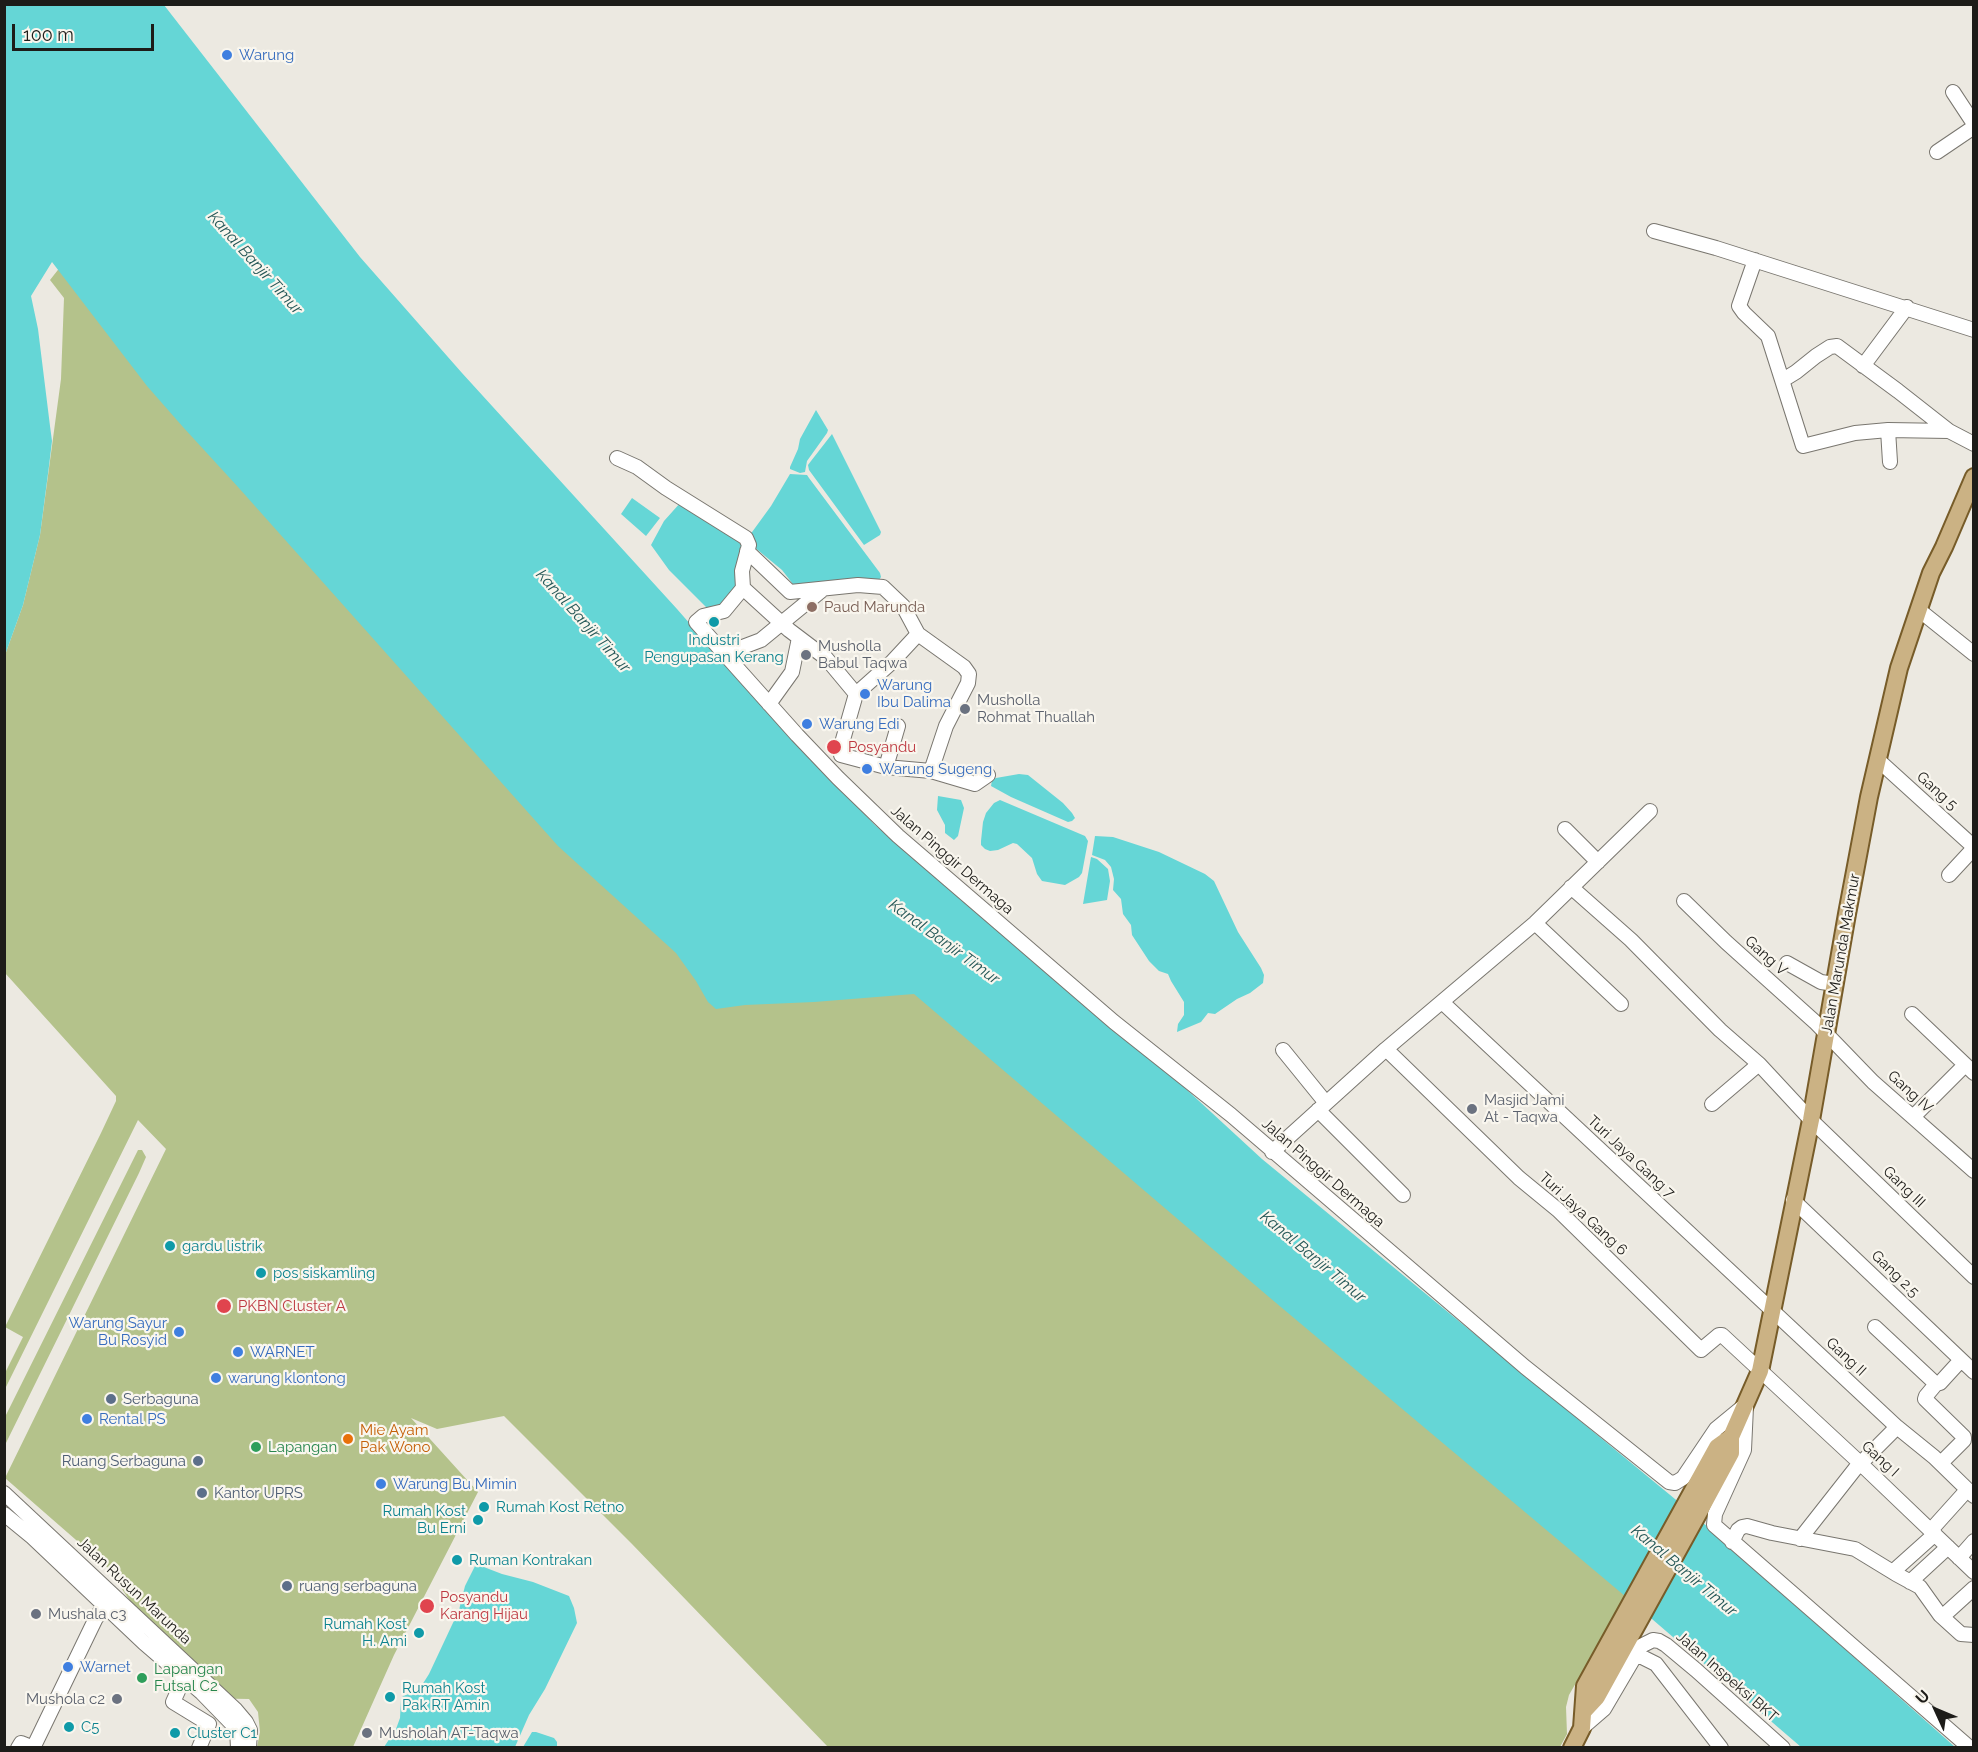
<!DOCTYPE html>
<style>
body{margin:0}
#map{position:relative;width:1978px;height:1752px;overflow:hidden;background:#ece9e1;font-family:Raleway,sans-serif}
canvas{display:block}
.frame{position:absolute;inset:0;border:6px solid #1d1c19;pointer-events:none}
.north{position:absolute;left:1906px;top:1680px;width:60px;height:60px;-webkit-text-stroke:4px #f9f6ee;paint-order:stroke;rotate:314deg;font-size:16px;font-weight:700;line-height:24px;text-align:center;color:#1d1c19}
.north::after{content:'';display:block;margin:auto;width:21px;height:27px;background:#1d1c19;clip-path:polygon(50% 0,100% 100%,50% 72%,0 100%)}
.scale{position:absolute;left:12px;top:24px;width:142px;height:27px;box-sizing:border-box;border:3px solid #1d1c19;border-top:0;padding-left:8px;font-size:18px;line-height:21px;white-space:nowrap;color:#1d1c19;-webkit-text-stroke:4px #f9f6ee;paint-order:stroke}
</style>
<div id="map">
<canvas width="1978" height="1752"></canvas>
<div class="frame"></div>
<div class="north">U</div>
<div class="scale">100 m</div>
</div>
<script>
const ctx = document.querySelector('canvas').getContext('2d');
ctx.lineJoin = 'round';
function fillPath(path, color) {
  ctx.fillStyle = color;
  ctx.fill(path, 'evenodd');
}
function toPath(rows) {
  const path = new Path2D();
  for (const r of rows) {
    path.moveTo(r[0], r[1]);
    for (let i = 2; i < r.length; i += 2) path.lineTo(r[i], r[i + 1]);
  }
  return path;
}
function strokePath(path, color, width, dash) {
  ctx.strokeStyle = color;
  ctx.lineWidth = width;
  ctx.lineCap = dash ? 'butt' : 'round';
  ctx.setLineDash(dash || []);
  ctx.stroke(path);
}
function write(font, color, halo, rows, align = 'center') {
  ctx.font = font + ' Raleway,sans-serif';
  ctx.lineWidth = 4.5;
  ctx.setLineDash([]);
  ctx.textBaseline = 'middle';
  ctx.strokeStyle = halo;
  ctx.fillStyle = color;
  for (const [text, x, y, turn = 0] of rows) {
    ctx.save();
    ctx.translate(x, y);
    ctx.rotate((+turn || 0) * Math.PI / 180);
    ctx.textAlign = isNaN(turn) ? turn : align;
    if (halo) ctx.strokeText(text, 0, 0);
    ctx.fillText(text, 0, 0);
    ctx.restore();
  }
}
fillPath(toPath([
 [61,266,1628,1592,1569,1695,1566,1707,1567,1734,1560,1747,828,1747,632,1544,504,1416,437,1429,411,1418,478,1492,394,1655,353,1747,257,1747,260,1732,258,1712,249,1699,196,1698,107,1567,5,1478,166,1149,138,1120,5,1389,5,1373,23,1337,5,1327,101,1133,116,1101,116,1096,5,973,5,655,23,605,40,535,61,379,64,298,50,280],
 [138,1150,142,1150,146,1157,139,1173,5,1445,5,1417]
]), '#b4c28b');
fillPath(toPath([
 [5,5,164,5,360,257,462,373,677,609,774,720,875,825,910,856,1161,1066,1262,1159,1692,1513,1955,1747,1801,1747,1638,1607,1269,1297,914,994,814,1002,745,1005,716,1009,708,1002,696,981,676,953,558,846,238,487,183,427,147,386,52,262,31,296,38,329,50,426,52,441,49,466,40,535,23,605,5,655],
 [816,410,828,430,827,433,807,461,805,472,800,473,790,469,790,467,798,449,800,439],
 [832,434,881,532,880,535,864,545,809,470,808,465,811,461],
 [790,474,807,475,809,478,880,573,881,577,879,580,796,588,782,570,748,542,747,539,771,506],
 [632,498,660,518,646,536,621,514],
 [681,502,745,539,741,586,731,600,709,610,669,570,651,545,664,521],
 [1019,774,1028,775,1063,803,1072,813,1075,818,1072,821,1068,822,1011,797,991,786,992,780,996,778],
 [938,796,961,800,964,808,958,836,954,840,945,833,945,825,937,810],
 [1000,800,1085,836,1088,841,1082,873,1079,877,1065,885,1042,881,1037,874,1032,858,1017,844,1013,843,998,850,990,851,985,849,981,845,981,841,983,822,986,813,994,803],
 [1095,836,1113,837,1159,852,1205,874,1214,881,1238,932,1261,968,1264,975,1263,983,1250,993,1237,999,1215,1014,1208,1013,1201,1022,1177,1032,1178,1024,1184,1015,1184,1002,1171,981,1168,974,1159,971,1149,961,1132,935,1131,925,1123,914,1121,899,1113,890,1114,879,1111,867,1105,860,1092,855],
 [1091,857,1097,859,1108,869,1110,881,1107,900,1083,904],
 [476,1564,502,1574,533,1582,569,1596,574,1608,577,1623,545,1689,529,1715,515,1747,384,1747,396,1729,400,1718,401,1700,403,1696,412,1693,422,1685,429,1674,459,1610,465,1586],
 [532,1732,536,1732,554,1738,557,1742,557,1747,523,1747]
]), '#65d6d6');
const minor = toPath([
 [1953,92,1974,124],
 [1937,152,1974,127],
 [1654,231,1716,248,1974,330],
 [1755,260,1739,306,1744,313,1768,336,1803,446,1855,433,1888,430,1949,431],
 [1863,366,1907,307],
 [1783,380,1796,372,1816,356,1830,347,1837,346,1898,391,1949,431,1974,444],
 [1888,430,1890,462],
 [617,458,637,467,666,488,746,538,749,545,742,571,743,588,789,630,826,658,856,694,892,662,918,634,964,667,969,674,968,683,946,726,931,771],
 [747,551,790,592,858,585,883,587,903,606,918,634],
 [743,588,724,611,703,616,696,622,797,735,838,778,898,836,998,922,1114,1022,1231,1115,1525,1367,1669,1482,1675,1483,1683,1478,1716,1429,1744,1406],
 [1919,610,1974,654],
 [724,654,761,640,822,590],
 [856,694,840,750,841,755,886,767],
 [769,704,792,672,799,638],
 [898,726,886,767,931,771,975,784,988,775],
 [1878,760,1974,847],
 [1565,829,1598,862],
 [1949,875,1974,848],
 [1571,887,1631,940,1720,1030,1759,1064,1811,1120,1974,1277],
 [1684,901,1726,942,1815,1022,1873,1082,1974,1171],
 [1535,923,1621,1004],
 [1787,963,1821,982,1835,984],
 [1442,1002,1897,1427,1934,1457,1974,1496],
 [1912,1014,1974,1073],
 [1386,1049,1519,1178,1558,1210,1701,1350,1719,1335,1722,1335,1860,1463,1974,1572],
 [1283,1050,1326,1103],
 [1712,1104,1759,1064],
 [1318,1110,1403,1195],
 [1913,1117,1965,1065],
 [1272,1152,1386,1049,1535,923,1650,811],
 [1793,1200,1974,1372],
 [1875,1327,1936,1384,1940,1383,1961,1360],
 [1936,1384,1926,1396,1925,1399,1964,1437,1964,1440,1941,1463],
 [1746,1407,1744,1450,1715,1514,1714,1525,1970,1748],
 [4,1493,235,1709,246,1722,250,1730,249,1748],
 [4,1514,31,1536,144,1643,202,1693,237,1729,238,1748],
 [1931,1530,1967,1490],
 [1935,1534,1897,1568,1896,1574,1920,1587,1940,1615,1961,1634,1974,1635],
 [1800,1539,1855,1469,1897,1427],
 [1732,1542,1738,1530,1742,1527,1747,1526,1772,1533,1855,1549,1896,1574],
 [1959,1558,1974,1541],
 [1910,1582,1948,1547],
 [1942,1617,1974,1588],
 [1634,1657,1642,1657,1656,1664,1721,1748],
 [184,1678,173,1702,209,1724,199,1748],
 [1582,1728,1604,1709,1641,1646,1653,1640,1659,1641,1666,1645,1696,1670,1783,1748],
 [18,1748,21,1743,31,1747,35,1744,95,1620,104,1605]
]);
const major = toPath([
 [1584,1711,1597,1697,1703,1505,1731,1453,1731,1437,1760,1371,1811,1120,1847,914,1869,797,1899,668,1931,573,1944,547,1974,477],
 [1572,1748,1582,1728,1585,1686,1717,1447,1731,1437]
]);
strokePath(minor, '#79766f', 16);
strokePath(major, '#775c29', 20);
strokePath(minor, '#fff', 14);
strokePath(major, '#cbb284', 16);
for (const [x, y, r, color] of [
 [227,55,6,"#3f7fe0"],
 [812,607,6,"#8d6e63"],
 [714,622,6,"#0f9aa8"],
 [806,655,6,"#6b7280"],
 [865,694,6,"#3f7fe0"],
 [965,709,6,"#6b7280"],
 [807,724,6,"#3f7fe0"],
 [834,747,8,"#e0444e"],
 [867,769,6,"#3f7fe0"],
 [1472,1109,6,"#6b7280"],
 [170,1246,6,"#0f9aa8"],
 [261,1273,6,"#0f9aa8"],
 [224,1306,8,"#e0444e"],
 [179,1332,6,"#3f7fe0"],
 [238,1352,6,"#3f7fe0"],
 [216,1378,6,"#3f7fe0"],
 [111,1399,6,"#5c6f8a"],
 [87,1419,6,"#3f7fe0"],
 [348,1439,6,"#e8710a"],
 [256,1447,6,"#2e9e5b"],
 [198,1461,6,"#5c6f8a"],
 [381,1484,6,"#3f7fe0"],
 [202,1493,6,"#5c6f8a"],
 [484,1507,6,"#0f9aa8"],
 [478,1520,6,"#0f9aa8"],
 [457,1560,6,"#0f9aa8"],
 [287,1586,6,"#5c6f8a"],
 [427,1606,8,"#e0444e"],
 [36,1614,6,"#6b7280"],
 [419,1633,6,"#0f9aa8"],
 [68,1667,6,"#3f7fe0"],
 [142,1678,6,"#2e9e5b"],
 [390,1697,6,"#0f9aa8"],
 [117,1699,6,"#6b7280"],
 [69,1727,6,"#0f9aa8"],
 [175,1733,6,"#0f9aa8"],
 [367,1733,6,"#6b7280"]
]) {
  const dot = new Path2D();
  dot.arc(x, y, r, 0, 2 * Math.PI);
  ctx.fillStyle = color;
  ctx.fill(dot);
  strokePath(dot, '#f9f6ee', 2);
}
write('15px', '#366cbe', '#f9f6ee', [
 ["Warung",239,55],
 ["Warung",877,685],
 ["Ibu Dalima",877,702],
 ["Warung Edi",819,724],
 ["Warung Sugeng",879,769],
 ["Warung Sayur",167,1323,"right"],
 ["Bu Rosyid",167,1340,"right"],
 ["WARNET",250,1352],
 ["warung klontong",228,1378],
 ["Rental PS",99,1419],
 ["Warung Bu Mimin",393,1484],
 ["Warnet",80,1667]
], 'left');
write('15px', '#785e54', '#f9f6ee', [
 ["Paud Marunda",824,607]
], 'left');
write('15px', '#0d838f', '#f9f6ee', [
 ["Industri",714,640,"center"],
 ["Pengupasan Kerang",714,657,"center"],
 ["gardu listrik",182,1246],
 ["pos siskamling",273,1273],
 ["Rumah Kost Retno",496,1507],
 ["Rumah Kost",466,1511,"right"],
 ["Bu Erni",466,1528,"right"],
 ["Ruman Kontrakan",469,1560],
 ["Rumah Kost",407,1624,"right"],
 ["H. Ami",407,1641,"right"],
 ["Rumah Kost",402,1688],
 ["Pak RT Amin",402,1705],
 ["C5",81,1727],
 ["Cluster C1",187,1733]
], 'left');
write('15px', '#5b616d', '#f9f6ee', [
 ["Musholla",818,646],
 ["Babul Taqwa",818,663],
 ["Musholla",977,700],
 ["Rohmat Thuallah",977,717],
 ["Masjid Jami",1484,1100],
 ["At - Taqwa",1484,1117],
 ["Mushala c3",48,1614],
 ["Mushola c2",105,1699,"right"],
 ["Musholah AT-Taqwa",379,1733]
], 'left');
write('15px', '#be3a42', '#f9f6ee', [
 ["Posyandu",848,747],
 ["PKBN Cluster A",238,1306],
 ["Posyandu",440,1597],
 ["Karang Hijau",440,1614]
], 'left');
write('15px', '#1d1c19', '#f9f6ee', [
 ["Gang 5",1937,791,42],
 ["Jalan Pinggir Dermaga",952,860,41],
 ["Jalan Marunda Makmur",1841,954,-80],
 ["Gang V",1766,956,42],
 ["Gang IV",1910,1092,42],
 ["Turi Jaya Gang 7",1631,1157,43],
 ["Jalan Pinggir Dermaga",1323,1173,41],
 ["Gang III",1904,1187,44],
 ["Turi Jaya Gang 6",1583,1214,43],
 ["Gang 2.5",1895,1274,44],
 ["Gang II",1846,1357,43],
 ["Gang I",1880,1459,43],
 ["Jalan Rusun Marunda",134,1591,43],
 ["Jalan Inspeksi BKT",1727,1677,41]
]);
write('15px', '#4e5e75', '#f9f6ee', [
 ["Serbaguna",123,1399],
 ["Ruang Serbaguna",186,1461,"right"],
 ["Kantor UPRS",214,1493],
 ["ruang serbaguna",299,1586]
], 'left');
write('15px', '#c56008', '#f9f6ee', [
 ["Mie Ayam",360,1430],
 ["Pak Wono",360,1447]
], 'left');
write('15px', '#27864d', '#f9f6ee', [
 ["Lapangan",268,1447],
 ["Lapangan",154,1669],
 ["Futsal C2",154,1686]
], 'left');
write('italic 16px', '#255757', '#f9f6ee', [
 ["Kanal Banjir Timur",255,263,48],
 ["Kanal Banjir Timur",583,621,48],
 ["Kanal Banjir Timur",944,942,36],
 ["Kanal Banjir Timur",1313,1257,40],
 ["Kanal Banjir Timur",1684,1571,40]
]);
</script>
